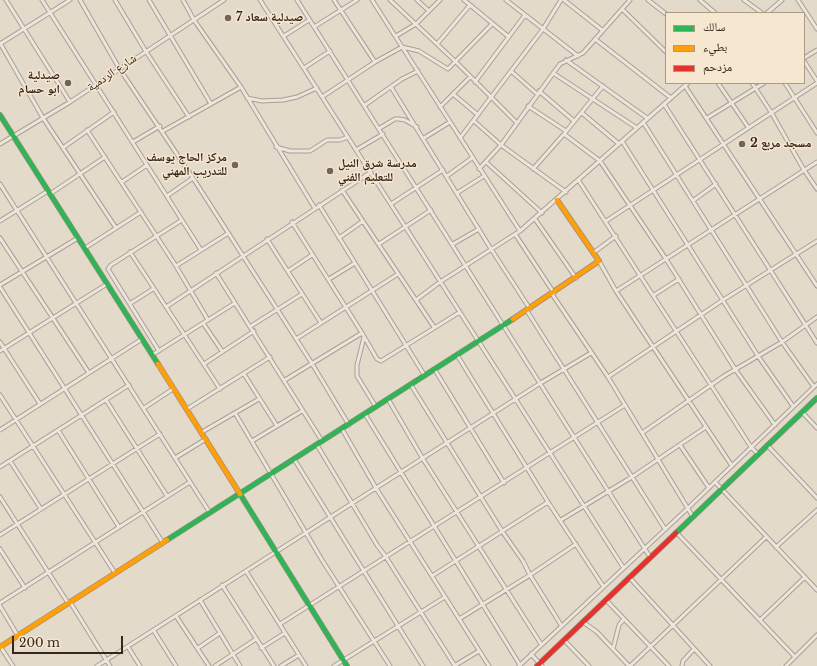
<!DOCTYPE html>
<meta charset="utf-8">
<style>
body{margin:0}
#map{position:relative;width:817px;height:666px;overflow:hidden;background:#e4daca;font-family:"Libre Baskerville","Noto Naskh Arabic",serif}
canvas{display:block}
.legend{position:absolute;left:665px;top:12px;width:140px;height:72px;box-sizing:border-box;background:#f6e7d0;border:1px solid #aa9a88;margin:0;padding:5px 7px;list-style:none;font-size:12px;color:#37261c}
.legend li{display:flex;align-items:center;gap:8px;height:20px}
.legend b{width:20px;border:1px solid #aa9a88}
.scale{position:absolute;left:12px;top:636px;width:111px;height:18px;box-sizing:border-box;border:2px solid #37261c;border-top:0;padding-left:5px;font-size:12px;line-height:14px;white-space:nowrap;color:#37261c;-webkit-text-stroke:3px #f6e7d0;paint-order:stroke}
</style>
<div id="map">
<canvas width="817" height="666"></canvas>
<ul class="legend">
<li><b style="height:5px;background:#30b455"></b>سالك</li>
<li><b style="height:5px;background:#ff9f0a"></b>بطيء</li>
<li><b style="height:5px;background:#e5322d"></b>مزدحم</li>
</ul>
<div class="scale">200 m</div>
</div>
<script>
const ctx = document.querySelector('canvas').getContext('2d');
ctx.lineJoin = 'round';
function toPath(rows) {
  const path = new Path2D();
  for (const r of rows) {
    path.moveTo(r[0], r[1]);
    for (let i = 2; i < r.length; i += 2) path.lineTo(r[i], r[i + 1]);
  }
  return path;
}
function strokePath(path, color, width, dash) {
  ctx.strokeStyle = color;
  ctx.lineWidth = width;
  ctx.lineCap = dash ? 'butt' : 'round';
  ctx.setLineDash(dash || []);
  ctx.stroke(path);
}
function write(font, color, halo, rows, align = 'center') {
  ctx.font = font + ' "Libre Baskerville","Noto Naskh Arabic",serif';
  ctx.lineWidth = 3;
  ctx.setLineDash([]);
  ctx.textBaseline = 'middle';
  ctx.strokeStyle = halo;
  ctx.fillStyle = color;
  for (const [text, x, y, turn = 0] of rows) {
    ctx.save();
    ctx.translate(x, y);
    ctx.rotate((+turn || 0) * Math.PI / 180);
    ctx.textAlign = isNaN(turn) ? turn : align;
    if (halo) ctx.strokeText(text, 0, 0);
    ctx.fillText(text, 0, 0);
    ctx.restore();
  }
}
const street = toPath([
 [6,0,70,102],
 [42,0,201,250],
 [80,0,119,68,193,178,311,362,349,425],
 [115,0,145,50,189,117],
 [149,0,211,104],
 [183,0,194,20,241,87,314,207],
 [260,0,623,567],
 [297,0,650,557],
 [334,0,375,62],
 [372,0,520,231,688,83],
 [390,0,456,62,516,122],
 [417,0,429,11],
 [464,0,509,37],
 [506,0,578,56],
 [564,0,602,30],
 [648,0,666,14],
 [700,0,715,13],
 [744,0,762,13],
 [798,0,817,29],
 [622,9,666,52],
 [767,13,782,0],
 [314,27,357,0],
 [284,36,309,20],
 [396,36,416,24,440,0],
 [595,39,671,98],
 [0,43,43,118,116,228],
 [0,44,70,0],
 [437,44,470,5],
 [804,58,817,50],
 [566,60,647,118],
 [804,61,817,81],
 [304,68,330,51],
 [511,71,537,94],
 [553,73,637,128],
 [475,82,525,15],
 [718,83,748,127],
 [752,83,771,112,804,170,817,189],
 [785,83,817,133],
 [685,86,817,286],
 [391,87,491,249,530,309],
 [539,91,574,121],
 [453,94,478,115],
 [322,97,375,62,402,47,419,51,448,69,492,24],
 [247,98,262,101,283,100,297,97,317,88],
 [664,104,817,343],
 [365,105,402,79,418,71],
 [528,106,566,131],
 [440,107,470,77],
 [582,113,619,144],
 [707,118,764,83],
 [474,121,501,145,566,192],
 [643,122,782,342,814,387],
 [380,128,395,119,399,119,405,120,417,127],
 [87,130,176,266,208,320],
 [163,131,241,87],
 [564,134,600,161,666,259,735,369,775,425],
 [424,138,450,122],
 [460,138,543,29,561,0],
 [622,141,758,356,793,406],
 [133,142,160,126],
 [0,144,70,102,224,0],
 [64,147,114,112],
 [276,147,290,151,310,151,327,140,340,140,348,137],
 [356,150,383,134],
 [486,162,542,213],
 [479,169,501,145,560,64,583,53,630,0],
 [533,169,564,134,603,86],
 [447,176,472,158],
 [579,181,751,447,758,454],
 [122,182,147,165],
 [0,184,210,513],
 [342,190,434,327],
 [457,193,484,176],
 [50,194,105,157],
 [167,196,193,178],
 [694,200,716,184],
 [391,204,443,170],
 [319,205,425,376],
 [535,219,576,278],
 [0,221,48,191],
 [606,221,817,83],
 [292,222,362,333],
 [515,234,554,293],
 [0,238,89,373],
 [339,238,363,221],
 [267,239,321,323],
 [379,244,431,210],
 [453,244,479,229],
 [85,248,141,212],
 [130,252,220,389],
 [593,253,616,236],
 [599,261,616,291,732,466],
 [176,266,227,234],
 [288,271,312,255],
 [216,273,322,441],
 [329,279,355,263],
 [0,285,78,238],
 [0,287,163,543],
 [616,291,817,162],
 [552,294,608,377,693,517],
 [654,295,679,279],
 [416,300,440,282,520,231],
 [131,303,153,289],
 [166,307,371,172],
 [527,311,665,529],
 [203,323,222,351],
 [251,326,302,294],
 [364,337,357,365,357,376,376,407],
 [296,339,398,274],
 [0,342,40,404],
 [0,351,107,284],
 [159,351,108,269,111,265,182,220],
 [152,355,235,303],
 [457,355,548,502,603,586],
 [204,364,254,331],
 [435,370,504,483],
 [244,374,277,426],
 [608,377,723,300,817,241],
 [285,380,362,333,377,359,381,361,460,312],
 [411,385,502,531,523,561,530,575,561,625],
 [0,395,115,573],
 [388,399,423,459,541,644],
 [106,400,167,496],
 [144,408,173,389],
 [187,409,270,357],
 [802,412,817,428],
 [235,413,322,560,390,666],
 [365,414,520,665],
 [342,429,376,488,489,666],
 [0,430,142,339],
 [58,430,119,527],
 [202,432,259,399],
 [642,433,724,376,782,342,817,317],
 [252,441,302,411],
 [317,445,377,545,386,557,455,666],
 [680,445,709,488],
 [767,445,817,498],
 [175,458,206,439],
 [294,459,423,666],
 [10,461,41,509],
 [0,467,129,385],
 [715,482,817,590],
 [0,497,68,603],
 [561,520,632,477,706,427],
 [676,532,795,657],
 [0,535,160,434],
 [776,547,817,510],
 [0,549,25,588],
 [246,571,306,666],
 [432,576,548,502],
 [629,577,710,666],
 [222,585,274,666],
 [200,600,240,666],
 [606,600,669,666],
 [70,602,110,666],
 [0,603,190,482],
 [0,606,18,636],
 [176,616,209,666],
 [459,619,530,575,576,544],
 [760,620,805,577],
 [583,622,597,632,629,666],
 [280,624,625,405],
 [154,631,176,666],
 [564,640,589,666],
 [0,646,13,666],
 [128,647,140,666],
 [198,648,220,633],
 [261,648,285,633],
 [613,649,619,625,624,619],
 [531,654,542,666],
 [97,666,539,384,591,353],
 [215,666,256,639],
 [281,666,299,655],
 [334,666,445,597],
 [454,666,479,651],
 [519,666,688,508,817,384],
 [630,666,766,537],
 [682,666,683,661,694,649],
 [786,666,817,635]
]);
const fast = toPath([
 [0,115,158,364],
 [240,494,347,666],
 [676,533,817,398],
 [167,540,513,319]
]);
const slow = toPath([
 [513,319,599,261,557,200],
 [158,364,240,494],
 [0,647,167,540]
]);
const jam = toPath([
 [537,666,676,533]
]);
strokePath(street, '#a99f94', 5);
strokePath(fast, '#988e84', 6);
strokePath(slow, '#988e84', 6);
strokePath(jam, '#988e84', 6);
strokePath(street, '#ece5dc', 3);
strokePath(fast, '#30b455', 4.5);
strokePath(slow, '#ff9f0a', 4.5);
strokePath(jam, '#e5322d', 4.5);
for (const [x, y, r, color] of [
 [228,18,4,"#746559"],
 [68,83,4,"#746559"],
 [742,144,4,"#746559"],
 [235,165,4,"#746559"],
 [330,171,4,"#746559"]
]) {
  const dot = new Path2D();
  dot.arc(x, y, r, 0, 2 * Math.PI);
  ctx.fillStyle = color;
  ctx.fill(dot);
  strokePath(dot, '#f6e7d0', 1.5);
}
write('bold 12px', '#37261c', '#f6e7d0', [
 ["صيدلية سعاد 7",236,18],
 ["صيدلية",60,76,"right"],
 ["ابو حسام",60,90,"right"],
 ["مسجد مربع 2",750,144],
 ["مركز الحاج يوسف",227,158,"right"],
 ["للتدريب المهني",227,172,"right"],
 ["مدرسة شرق النيل",338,164],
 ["للتعليم الفني",338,178]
], 'left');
write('12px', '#37261c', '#f6e7d0', [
 ["شارع الردمية",112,73,-34]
]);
</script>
